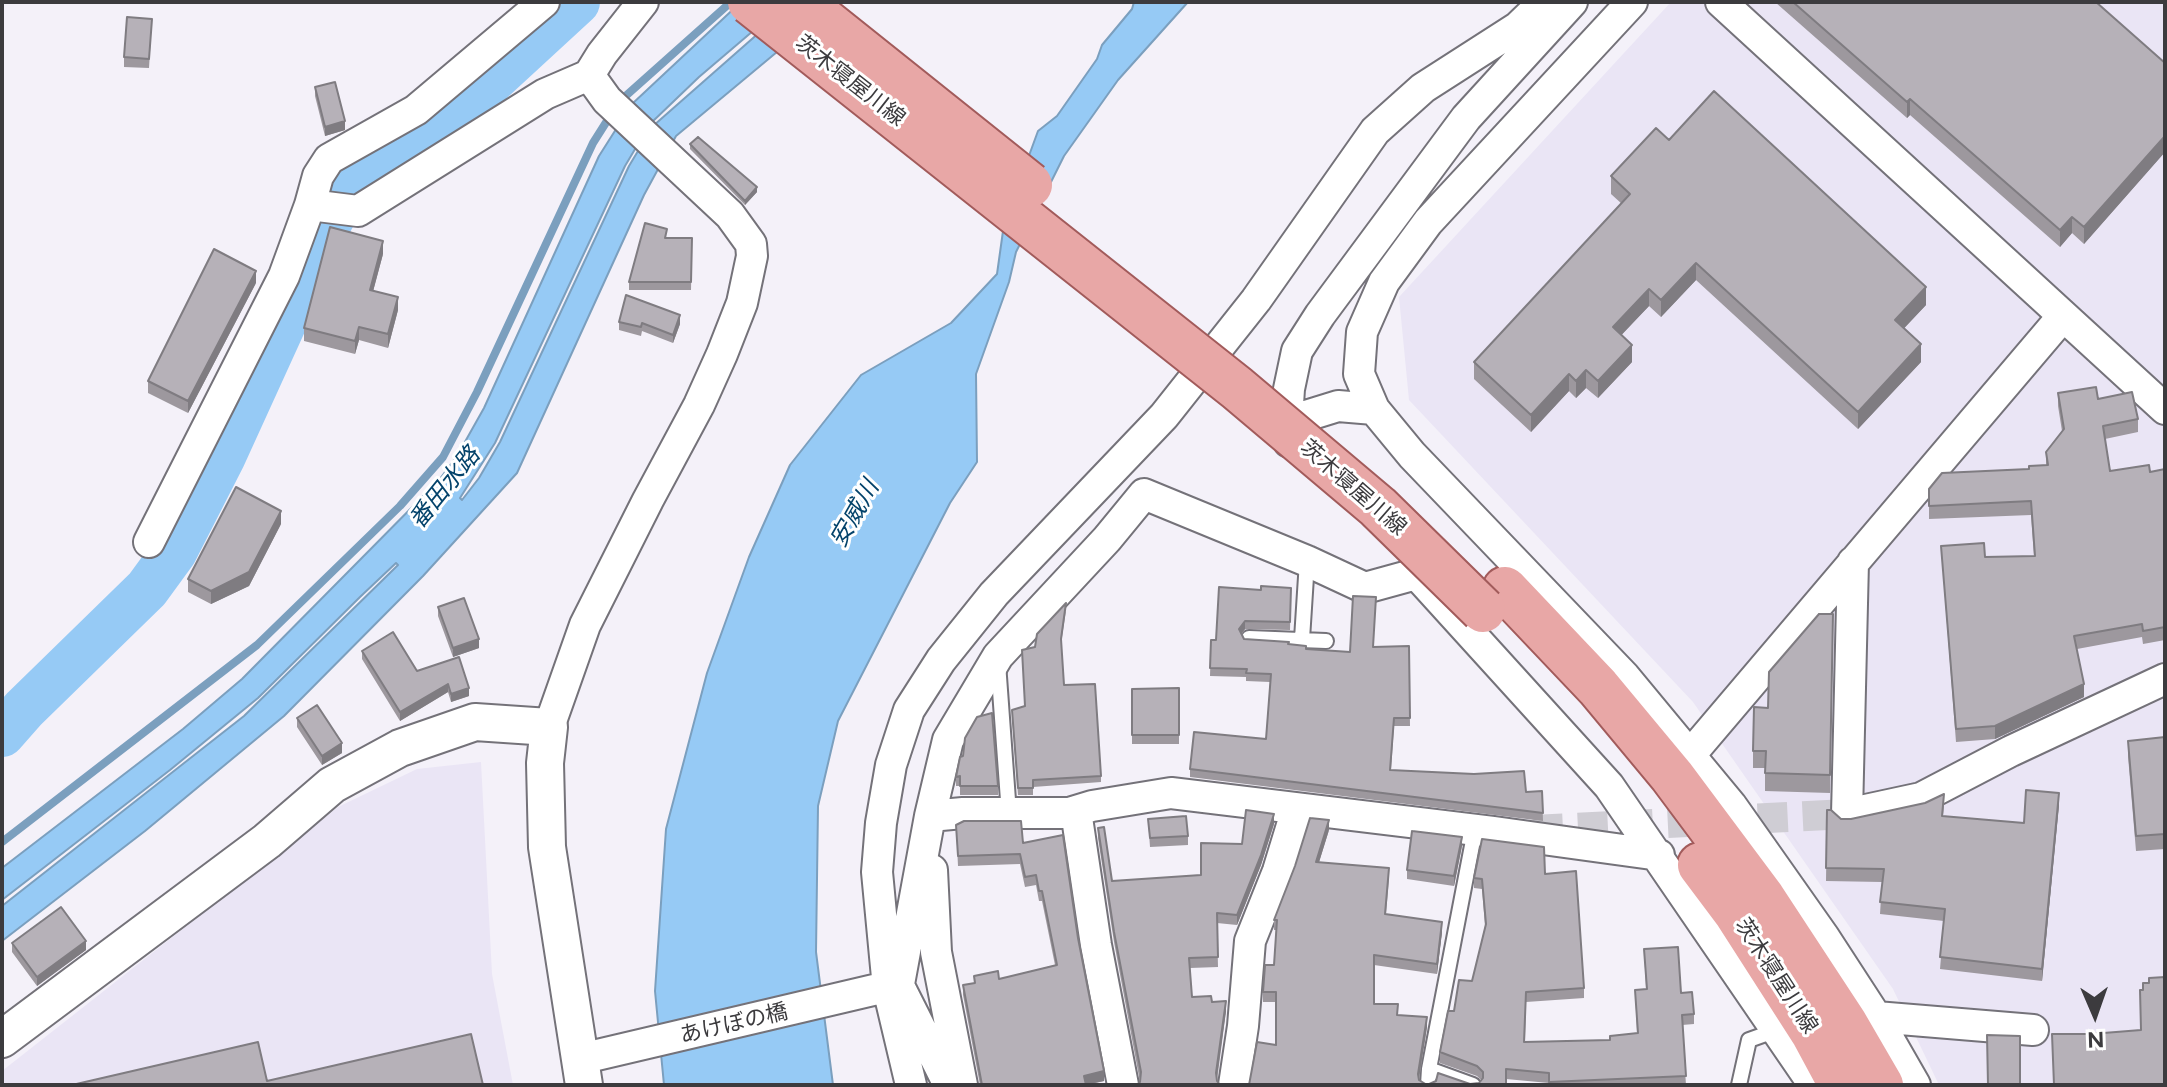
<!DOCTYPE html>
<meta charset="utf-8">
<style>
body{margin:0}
#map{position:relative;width:2167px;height:1087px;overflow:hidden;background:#f4f1f9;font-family:Figtree,sans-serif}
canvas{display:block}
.frame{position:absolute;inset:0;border:4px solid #3c3b3e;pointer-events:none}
.north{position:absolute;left:2055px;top:975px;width:80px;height:80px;-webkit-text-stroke:6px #fff;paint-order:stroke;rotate:178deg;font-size:22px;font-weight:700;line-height:32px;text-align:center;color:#3c3b3e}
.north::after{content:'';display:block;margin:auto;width:28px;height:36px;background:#3c3b3e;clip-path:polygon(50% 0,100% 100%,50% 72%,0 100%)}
</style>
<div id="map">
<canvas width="2167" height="1087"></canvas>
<div class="frame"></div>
<div class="north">N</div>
</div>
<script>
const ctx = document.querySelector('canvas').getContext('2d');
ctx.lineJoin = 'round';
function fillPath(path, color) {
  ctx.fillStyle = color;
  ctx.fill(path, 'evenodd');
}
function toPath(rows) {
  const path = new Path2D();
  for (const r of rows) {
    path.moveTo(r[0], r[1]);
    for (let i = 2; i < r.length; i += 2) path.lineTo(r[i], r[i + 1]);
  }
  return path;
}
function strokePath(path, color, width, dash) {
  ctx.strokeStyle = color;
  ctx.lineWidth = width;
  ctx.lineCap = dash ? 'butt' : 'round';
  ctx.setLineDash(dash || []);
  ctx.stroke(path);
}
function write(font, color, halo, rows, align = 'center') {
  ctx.font = font + ' Figtree,"Noto Sans JP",sans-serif';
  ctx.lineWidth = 6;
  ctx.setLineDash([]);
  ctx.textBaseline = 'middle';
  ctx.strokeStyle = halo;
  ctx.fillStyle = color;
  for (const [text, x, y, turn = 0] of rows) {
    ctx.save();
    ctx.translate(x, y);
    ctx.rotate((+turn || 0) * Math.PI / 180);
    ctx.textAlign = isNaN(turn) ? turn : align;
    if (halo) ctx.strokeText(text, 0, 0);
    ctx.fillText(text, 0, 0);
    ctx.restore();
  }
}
fillPath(toPath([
 [1671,2,2165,2,2165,1085,1939,1085,1893,989,1693,702,1409,400,1399,297],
 [481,762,492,974,513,1085,2,1085,2,1071,338,807,417,769]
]), '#eae5f5');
const water = toPath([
 [741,2,787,2,699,77,650,124,625,166,495,443,460,498,462,500,479,478,500,442,629,166,653,126,794,2,837,2,676,136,644,195,517,473,423,576,284,716,145,831,2,941,2,906,244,716,398,565,396,563,360,597,258,698,170,770,2,900,2,868,183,729,242,679,439,480,457,456,484,408,599,156,632,104,741,2],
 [1134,2,1188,2,1118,80,1064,156,1016,252,1009,282,976,374,977,462,950,503,838,721,818,806,816,952,833,1085,664,1085,655,991,666,829,707,673,749,557,790,465,861,375,951,323,997,274,1004,224,1038,131,1057,116,1097,59,1102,45,1132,9,1134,2]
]);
fillPath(water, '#96caf5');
strokePath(water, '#7b9fbe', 2);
strokePath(toPath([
 [620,101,731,2],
 [2,842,257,645,400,506,443,457,477,392,593,143,612,113]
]), '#7b9fbe', 8);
strokePath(toPath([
 [2,734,24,709,147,589,174,552,223,456,331,219,344,195,378,162,476,95,577,2]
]), '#96caf5', 46);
strokePath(toPath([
 [1533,830,1847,814]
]), '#cfcdd4', 30, [30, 15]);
const service = toPath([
 [1249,638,1326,641],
 [1302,639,1307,561],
 [998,663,1009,814],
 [1429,1069,1473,1085],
 [1428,1085,1429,1069,1475,830],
 [1739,1085,1749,1040,1777,1030]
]);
const minor = toPath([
 [1632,2,1428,222,1384,282,1362,332,1359,374,1374,409,1412,455,1625,677,1731,805,1824,937,1876,1017,1915,1085],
 [1721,2,2165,409],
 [310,205,358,211,545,94,589,75],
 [1286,435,1296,419,1338,406,1374,409],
 [1289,442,1286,435,1289,389,1297,351,1320,315,1466,118,1572,2],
 [149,542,284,276,310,205,318,176,329,159,416,110,544,2],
 [1853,562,1847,814,1921,798,2011,751,2165,679],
 [1421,579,1609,786,1814,1085],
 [549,727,585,625,648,500,699,405,722,354,742,303,752,256,751,244,730,215,607,100,589,75,602,54,643,2],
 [1690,755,2063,316],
 [1076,811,1096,945,1123,1085],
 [930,816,963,813,1069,813,1092,806,1171,793,1493,832,1659,855],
 [932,870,936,952,962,1085],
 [899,986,949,1085],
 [1876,1017,2033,1030],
 [580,1059,899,984,930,816,948,740,998,656,1107,539,1144,494,1307,561,1365,588,1416,574],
 [911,1085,888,988,877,872,881,823,891,765,909,710,941,660,994,594,1164,416,1256,300,1375,131,1423,88,1518,27,1544,2],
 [1234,1085,1243,1026,1250,941,1278,871,1297,809]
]);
const tertiary = toPath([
 [2,1039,267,841,332,785,400,748,475,722,549,727,545,763,547,847,584,1085]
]);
const primary = toPath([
 [1505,589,1598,687,1672,776,1763,898,1845,1023,1881,1085],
 [1700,865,1736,913,1813,1033,1841,1085]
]);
strokePath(service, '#747279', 18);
strokePath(minor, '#747279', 34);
strokePath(tertiary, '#747279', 40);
strokePath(primary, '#a25b5b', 48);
strokePath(service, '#fff', 14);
strokePath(minor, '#fff', 30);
strokePath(tertiary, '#fff', 36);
strokePath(primary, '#e8a7a6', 44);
const primaryBridge = toPath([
 [750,2,1237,388,1378,507,1483,610],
 [801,2,1030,185]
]);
strokePath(primaryBridge, '#a25b5b', 48, []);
strokePath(primaryBridge, '#e8a7a6', 44);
fillPath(toPath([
 [1775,2,2096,2,2165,63,2165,152,2084,244,2072,233,2060,247,1910,115,1907,118],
 [152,19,149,68,124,67,124,57],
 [315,87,345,130,325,136,315,96],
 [1669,140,1926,305,1904,328,1921,362,1858,429,1696,280,1661,317,1649,306,1621,335,1632,362,1598,398,1586,388,1576,398,1569,391,1531,432,1474,379,1474,362,1622,204,1611,194,1611,176],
 [690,144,757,192,745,205,690,149],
 [667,238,692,238,691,290,629,290,629,282],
 [383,254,373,291,398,310,388,348,359,340,355,354,304,341,304,328],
 [256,283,188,413,148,393,148,381],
 [619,322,680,324,673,343,642,331,641,336,619,330],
 [2058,393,2098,399,2138,419,2138,432,2105,439,2110,471,2150,472,2165,469,2165,640,2143,644,2142,637,2077,649,2084,697,1995,739,1956,742,1941,546,1985,557,2034,556,2031,515,1929,519,1929,489,2046,465,2046,452,2062,431,2058,406],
 [281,524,249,586,211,604,188,592,188,579],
 [1291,588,1290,630,1245,629,1242,634,1244,639,1288,644,1306,649,1350,652,1373,647,1409,646,1410,726,1394,726,1391,770,1526,792,1542,791,1543,821,1190,777,1190,769,1266,739,1270,682,1246,681,1246,677,1210,676,1211,640,1216,640,1261,590],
 [438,607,479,648,453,657,438,616],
 [1066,610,1061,644,1064,685,1101,776,1101,782,1033,787,1033,795,1018,795,1012,717,1025,707],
 [1833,614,1830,793,1765,791,1765,768,1753,768,1753,751,1768,708],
 [362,651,417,671,469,696,451,702,448,692,400,721,362,659],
 [1179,688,1179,744,1132,744,1132,689],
 [297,718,342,753,322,765,297,727],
 [2165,725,2165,849,2136,851,2128,756,2128,741,2165,737],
 [960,757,998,786,998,795,960,795,960,786,956,786,956,777],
 [2059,805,2042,981,1940,969,1944,921,1880,914,1882,882,1826,881,1827,810,1841,819,1851,819,1944,806,1943,816,2024,823],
 [1148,819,1188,836,1188,845,1150,847],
 [1274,824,1261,865,1237,925,1217,923,1218,967,1190,968,1192,997,1212,1002,1226,1011,1217,1081,1140,1082,1114,942,1098,838,1098,828,1112,881,1201,875,1242,844],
 [956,825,1023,843,1078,938,1104,1081,1087,1085,980,1085,963,995,963,985,974,983,974,976,999,979,1055,965,1042,901,1039,901,1036,885,1025,887,1020,864,958,866],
 [1329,830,1319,862,1389,878,1386,914,1442,932,1437,974,1374,965,1374,1004,1398,1015,1427,1027,1419,1080,1427,1085,1470,1084,1479,1083,1481,1080,1477,1076,1440,1063,1440,1052,1454,1011,1472,981,1485,926,1482,889,1474,888,1474,878,1545,874,1584,988,1584,998,1526,1002,1525,1042,1610,1040,1637,1033,1635,990,1646,989,1644,949,1681,993,1694,1014,1694,1024,1682,1025,1686,1085,1549,1085,1549,1083,1506,1079,1506,1085,1249,1085,1276,1045,1276,1002,1263,1002,1263,992,1274,965,1276,930,1274,930,1274,920],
 [1462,846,1454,886,1407,879,1407,870],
 [12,943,86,950,37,986,12,952]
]), '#9d989e');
fillPath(toPath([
 [1910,99,1910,115,1907,118,1907,102],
 [345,121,345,130,325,136,325,127],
 [2165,136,2165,152,2084,244,2084,227],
 [757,187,757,192,745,205,745,201],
 [2072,217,2072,233,2060,247,2060,230],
 [383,241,383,254,370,303,370,290],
 [1696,263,1696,280,1661,317,1661,300],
 [256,271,256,283,188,413,188,401],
 [1926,287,1926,305,1895,338,1895,320],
 [1649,289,1649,306,1613,344,1613,327],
 [398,297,398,310,388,348,388,334],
 [680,315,680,324,673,343,673,335],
 [359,327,359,340,355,354,355,341],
 [1921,344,1921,362,1858,429,1858,412],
 [1632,345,1632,362,1598,398,1598,381],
 [1586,370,1586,388,1576,398,1576,381],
 [1569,374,1569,391,1531,432,1531,415],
 [281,511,281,524,249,586,211,604,211,591],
 [1245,621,1245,629,1239,637,1239,629],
 [479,639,479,648,453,657,453,648],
 [448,684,448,692,400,721,400,712],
 [2084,684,2084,697,1995,739,1995,726],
 [469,688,469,696,451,702,451,694],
 [342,743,342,753,322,765,322,756],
 [2059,793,2059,805,2042,981,2042,969],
 [1274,814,1274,824,1261,865,1237,925,1237,915],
 [1329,820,1329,830,1316,872,1316,862],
 [1462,837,1462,846,1454,886,1454,876],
 [1442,922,1442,932,1437,974,1437,964],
 [86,941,86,950,37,986,37,977],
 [1226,1001,1226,1011,1216,1083,1216,1073],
 [1427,1017,1427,1027,1418,1084,1418,1074],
 [1104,1071,1104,1081,1084,1085,1084,1076]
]), '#7f7c81');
const building = toPath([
 [1793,2,2096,2,2165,63,2165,136,2084,227,2072,217,2060,230,1910,99,1907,102,1793,2],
 [127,17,152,19,149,59,124,57,127,17],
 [335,82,345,121,325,127,315,87,335,82],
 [1714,91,1926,287,1895,320,1921,344,1858,412,1696,263,1661,300,1649,289,1613,327,1632,345,1598,381,1586,370,1576,381,1569,374,1531,415,1474,362,1630,194,1611,176,1656,128,1669,140,1714,91],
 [698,137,757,187,745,201,690,144,698,137],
 [645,223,667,229,665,238,692,238,691,282,629,282,645,223],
 [330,227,383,241,370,290,398,297,388,334,359,327,355,341,304,328,330,227],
 [214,249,256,271,188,401,148,381,214,249],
 [626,295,680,315,673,335,642,323,641,327,619,322,626,295],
 [2096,387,2098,399,2132,392,2138,419,2103,426,2110,471,2149,465,2150,472,2165,469,2165,627,2143,631,2142,624,2074,636,2084,684,1995,726,1956,729,1941,546,1984,543,1985,557,2035,556,2031,501,1929,506,1929,489,1942,473,2029,469,2029,466,2048,465,2046,452,2064,429,2058,393,2096,387],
 [236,487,281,511,249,572,211,591,188,579,236,487],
 [1261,586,1291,588,1290,622,1245,621,1239,629,1244,639,1289,642,1288,644,1306,646,1306,649,1350,652,1353,596,1376,597,1373,647,1409,646,1410,718,1394,718,1390,770,1474,774,1524,771,1526,792,1542,791,1543,813,1190,769,1194,732,1266,739,1271,674,1246,673,1247,669,1210,668,1211,640,1216,640,1219,587,1261,590,1261,586],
 [464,598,479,639,453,648,438,607,464,598],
 [1066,603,1061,639,1064,685,1095,684,1101,776,1033,780,1033,788,1018,788,1012,710,1025,706,1022,650,1035,647,1037,634,1066,603],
 [1819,614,1833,614,1830,775,1765,773,1766,751,1753,751,1754,707,1768,708,1769,672,1819,614],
 [393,632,417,671,459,657,469,688,451,694,448,684,400,712,362,651,393,632],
 [1179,688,1179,735,1132,735,1132,689,1179,688],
 [317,705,342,743,322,756,297,718,317,705],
 [992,713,998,786,960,786,960,776,956,777,960,757,963,756,965,738,977,717,992,713],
 [2165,737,2165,834,2136,836,2128,741,2165,737],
 [2026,790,2059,793,2042,969,1940,957,1945,909,1880,902,1884,869,1826,868,1827,810,1831,810,1841,819,1851,819,1925,803,1944,794,1942,816,2024,823,2026,790],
 [1246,810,1274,814,1261,855,1237,915,1217,913,1218,957,1189,958,1192,997,1211,996,1212,1002,1226,1001,1216,1073,1217,1081,1220,1085,1137,1085,1140,1082,1141,1072,1114,932,1098,828,1104,827,1112,881,1201,875,1201,843,1242,844,1246,810],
 [1186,816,1188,836,1150,838,1148,819,1186,816],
 [1310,818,1329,820,1316,862,1389,868,1385,914,1442,922,1437,964,1374,955,1374,1004,1398,1004,1397,1015,1427,1017,1418,1074,1419,1080,1427,1085,1436,1081,1438,1073,1470,1084,1479,1083,1483,1078,1483,1072,1477,1066,1440,1052,1448,1011,1454,1011,1459,980,1472,981,1486,924,1482,879,1474,878,1482,839,1544,847,1545,874,1576,871,1584,988,1526,992,1524,1042,1610,1040,1610,1036,1638,1033,1635,990,1647,989,1644,949,1678,947,1681,993,1692,992,1694,1014,1682,1015,1686,1076,1549,1082,1549,1073,1506,1069,1506,1085,1249,1085,1257,1042,1276,1045,1276,992,1263,992,1265,965,1274,965,1277,920,1274,920,1295,866,1310,818],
 [964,821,1021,821,1023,843,1063,835,1078,938,1104,1071,1084,1076,1086,1085,982,1085,963,985,975,983,974,976,998,971,999,979,1057,965,1042,891,1039,891,1036,875,1025,877,1020,854,958,856,956,825,964,821],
 [1412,831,1462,837,1454,876,1407,870,1412,831],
 [61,907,86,941,37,977,12,943,61,907],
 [2165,977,2165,1085,2054,1085,2052,1034,2091,1034,2141,1030,2140,990,2143,990,2143,983,2149,983,2149,978,2165,977],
 [471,1034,483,1085,72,1085,258,1042,267,1081,471,1034],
 [1987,1035,2020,1036,2020,1085,1979,1085,1988,1085,1987,1035]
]);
fillPath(building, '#b6b1b8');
strokePath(building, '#7f7c81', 2);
write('22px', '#3c3b3e', '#fff', [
 ["茨木寝屋川線",850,81,38],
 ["茨木寝屋川線",1353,488,41],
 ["茨木寝屋川線",1776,976,57],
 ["あけぼの橋",734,1024,-13]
]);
write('italic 24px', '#04436b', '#fff', [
 ["番田水路",445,488,-51],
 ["安威川",855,514,-60]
]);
</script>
